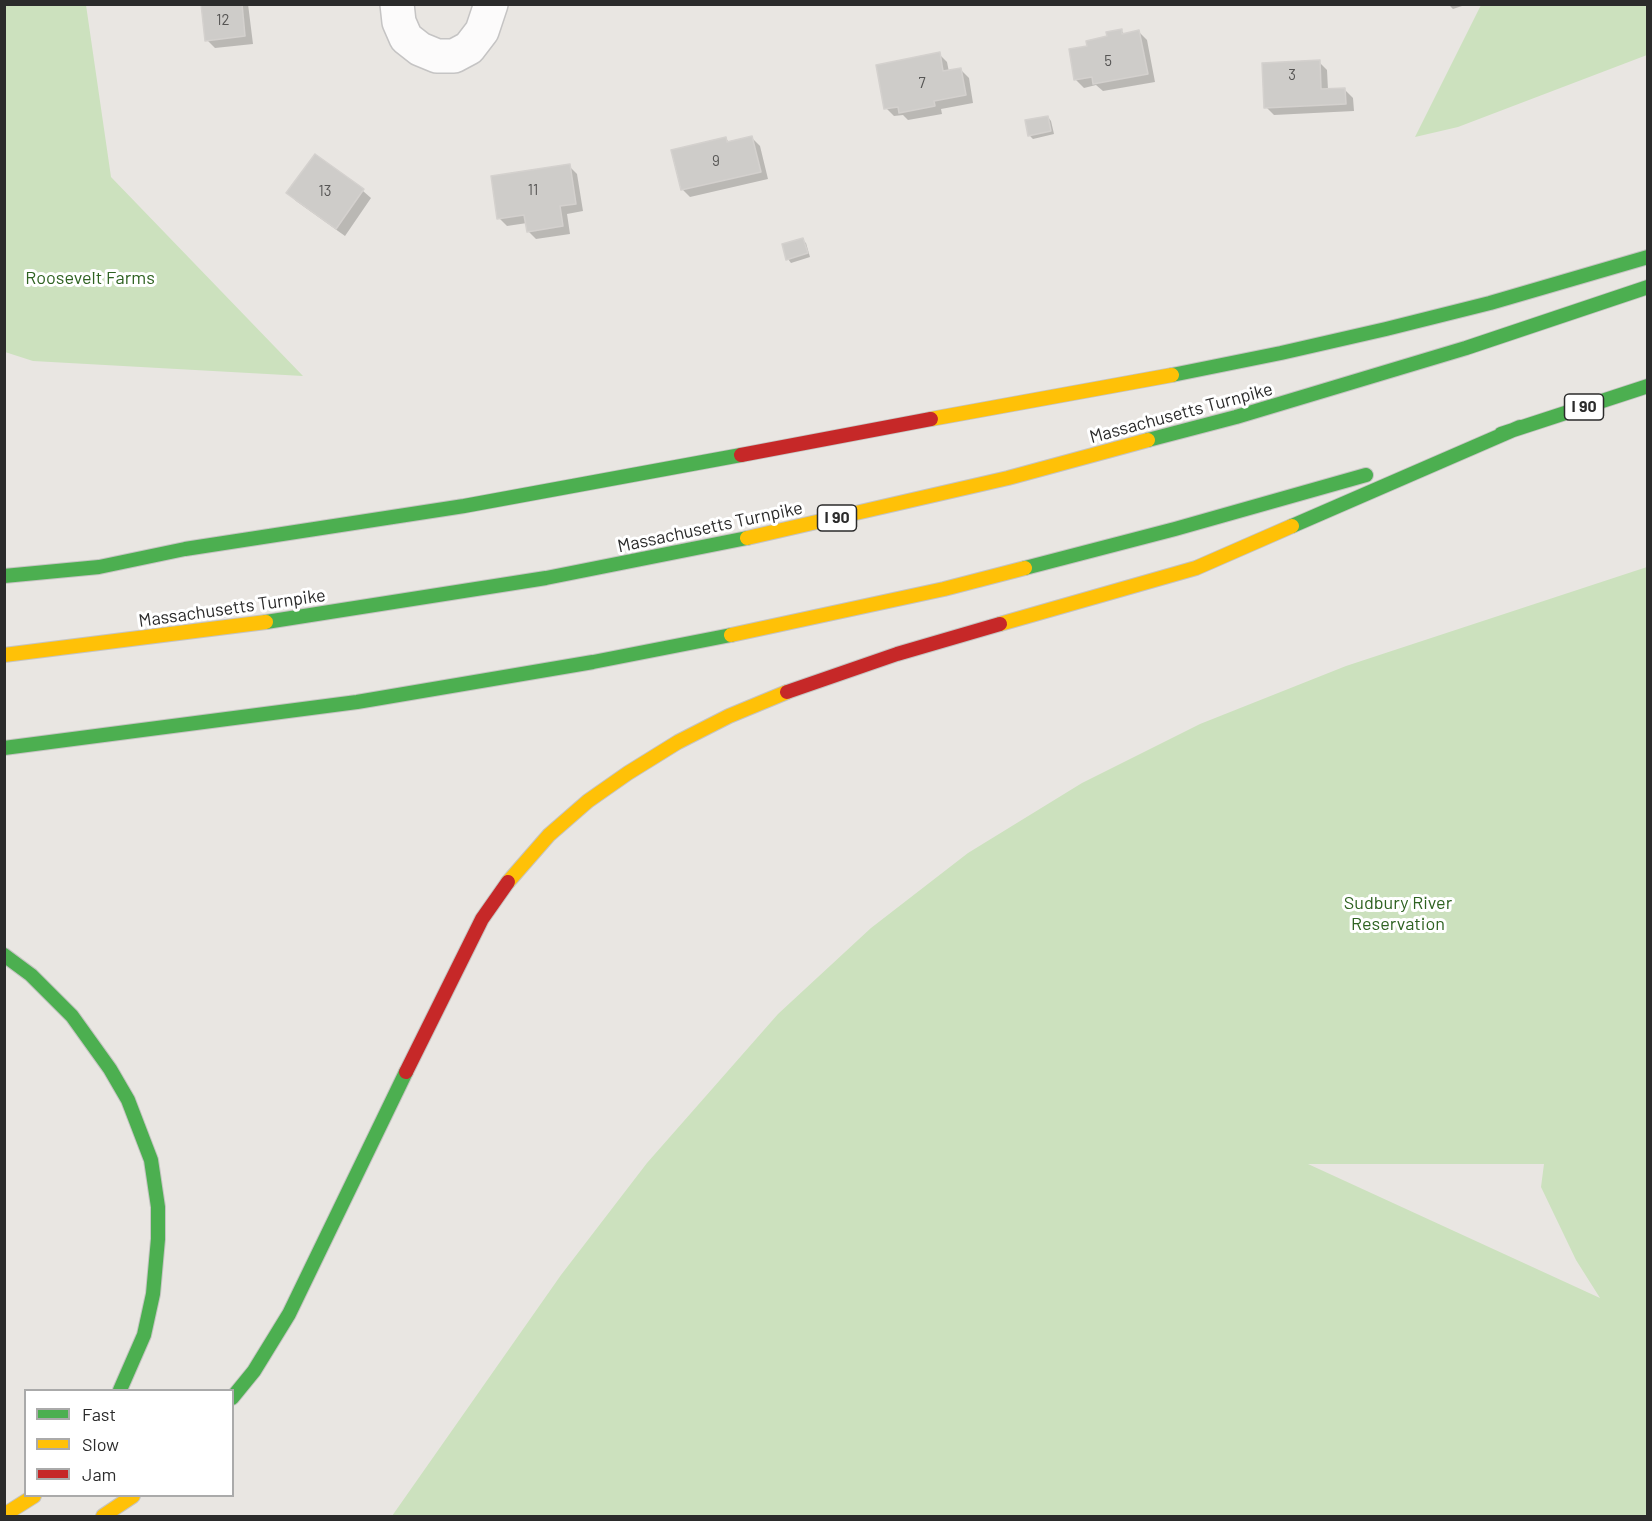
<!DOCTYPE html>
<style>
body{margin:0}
#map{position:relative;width:1652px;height:1521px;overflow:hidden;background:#e9e6e2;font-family:Barlow,sans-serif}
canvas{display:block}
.frame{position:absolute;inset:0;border:6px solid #2b2b2b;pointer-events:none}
.legend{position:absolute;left:24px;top:1389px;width:210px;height:108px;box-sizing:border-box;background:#fff;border:2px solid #aaa;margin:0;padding:8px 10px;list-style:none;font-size:18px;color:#2b2b2b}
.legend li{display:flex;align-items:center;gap:12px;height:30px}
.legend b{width:30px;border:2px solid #aaa}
</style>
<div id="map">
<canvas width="1652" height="1521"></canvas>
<div class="frame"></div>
<ul class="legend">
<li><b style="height:8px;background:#4caf50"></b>Fast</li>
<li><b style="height:8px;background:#ffc107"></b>Slow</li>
<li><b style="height:8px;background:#c62828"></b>Jam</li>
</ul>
</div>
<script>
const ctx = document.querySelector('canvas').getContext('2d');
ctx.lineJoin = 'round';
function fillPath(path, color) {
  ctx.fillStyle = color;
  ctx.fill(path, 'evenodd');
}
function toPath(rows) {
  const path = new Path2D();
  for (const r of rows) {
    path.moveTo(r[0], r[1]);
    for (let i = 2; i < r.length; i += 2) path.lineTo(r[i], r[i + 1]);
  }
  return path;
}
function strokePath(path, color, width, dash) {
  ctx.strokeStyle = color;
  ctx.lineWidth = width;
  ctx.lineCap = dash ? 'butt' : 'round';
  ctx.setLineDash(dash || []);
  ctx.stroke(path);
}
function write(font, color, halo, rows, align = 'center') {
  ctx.font = font + ' Barlow,sans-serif';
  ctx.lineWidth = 6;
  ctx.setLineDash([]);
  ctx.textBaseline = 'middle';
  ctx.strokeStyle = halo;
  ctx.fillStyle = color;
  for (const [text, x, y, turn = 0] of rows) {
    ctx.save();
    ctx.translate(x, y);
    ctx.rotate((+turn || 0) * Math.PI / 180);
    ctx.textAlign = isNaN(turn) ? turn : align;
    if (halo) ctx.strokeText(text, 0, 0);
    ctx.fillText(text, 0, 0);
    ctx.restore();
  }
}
fillPath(toPath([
 [4,5,86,5,111,177,303,376,33,361,5,352],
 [1481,5,1647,5,1647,55,1458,127,1415,137],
 [1647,567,1647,1516,392,1516,561,1275,647,1163,778,1014,871,928,968,853,1082,783,1200,724,1346,666],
 [1308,1164,1544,1164,1541,1187,1576,1260,1600,1298]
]), '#cce1be');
fillPath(toPath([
 [203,4,248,4,253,44,215,48,207,40],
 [1448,4,1468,4,1453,9],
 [1121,30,1125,35,1139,32,1147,40,1155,82,1103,91,1096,85,1084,88,1076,80,1089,47],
 [939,54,947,62,949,72,961,70,969,78,973,103,941,109,942,114,908,120,903,115,894,116,886,108],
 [1319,62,1327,70,1328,90,1345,90,1353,98,1354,111,1274,115,1266,107],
 [1048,117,1051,121,1054,134,1033,139,1030,136],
 [752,138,760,146,768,179,690,197,682,189,726,139,730,143],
 [315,156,363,191,371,198,345,236,296,201,288,193],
 [569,166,577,174,583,211,567,214,570,234,536,239,528,231,527,223,507,226,499,218],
 [802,240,806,243,810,257,791,263,788,259]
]), '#0003');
const building = toPath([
 [201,4,242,4,245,36,205,41,201,4],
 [1122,29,1122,34,1139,30,1148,74,1093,84,1092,77,1074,80,1069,49,1087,46,1086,41,1107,36,1106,32,1122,29],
 [940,52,943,71,961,68,966,95,934,101,935,106,899,113,898,107,884,109,876,65,940,52],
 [1320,60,1321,89,1345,88,1346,104,1264,108,1262,63,1320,60],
 [1048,116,1051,131,1028,136,1025,120,1048,116],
 [752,136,761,172,681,190,671,150,726,137,727,142,752,136],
 [315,154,364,189,336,229,286,193,315,154],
 [570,164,576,204,560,206,563,226,527,232,524,215,497,219,491,176,570,164],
 [803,238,808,253,786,260,782,244,803,238]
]);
fillPath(building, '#ceccc9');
strokePath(building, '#d4d1ce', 1.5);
const street = toPath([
 [397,4,399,22,406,38,420,49,437,56,454,56,469,48,482,31,491,4]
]);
const fast = toPath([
 [1172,375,1281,353,1386,329,1490,303,1648,257],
 [1501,434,1648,386],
 [1148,440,1236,417,1466,348,1648,287],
 [1292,526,1520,427],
 [1025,568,1175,529,1366,475],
 [4,576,99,567,185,549,464,506,741,455],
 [266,622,546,578,747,538],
 [4,748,357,702,593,662,731,635],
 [4,955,31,975,72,1016,110,1069,128,1100,151,1160,158,1207,158,1239,153,1294,144,1335,120,1390],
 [232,1398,254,1371,289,1314,406,1072]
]);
const slow = toPath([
 [931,419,1172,375],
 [747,538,1008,478,1148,440],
 [1000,624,1196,568,1292,526],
 [731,635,944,589,1025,568],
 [4,655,266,622],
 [508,882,549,835,588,801,628,773,678,742,729,716,787,692],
 [4,1515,34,1496],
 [103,1516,133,1496]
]);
const jam = toPath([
 [741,455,931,419],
 [787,692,897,654,1000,624],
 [406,1072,482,919,508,882]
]);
strokePath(street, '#c5c4c4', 36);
strokePath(fast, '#c5c4c2', 16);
strokePath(slow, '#c5c4c2', 16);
strokePath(jam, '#c5c4c2', 16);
strokePath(street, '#fcfbfb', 33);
strokePath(fast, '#4caf50', 14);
strokePath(slow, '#ffc107', 14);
strokePath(jam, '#c62828', 14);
write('15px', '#565554', null, [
 ["12",223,20],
 ["5",1108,61],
 ["3",1292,75],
 ["7",922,83],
 ["9",716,161],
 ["11",533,190],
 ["13",325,191]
]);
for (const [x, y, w] of [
 [1584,407,39],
 [837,518,39]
]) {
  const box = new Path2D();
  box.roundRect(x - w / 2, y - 13, w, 26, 4.5);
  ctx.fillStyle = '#fff';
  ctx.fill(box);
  strokePath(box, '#2b2b2b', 1.5);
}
write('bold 16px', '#2b2b2b', null, [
 ["I 90",1584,407],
 ["I 90",837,518]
]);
write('18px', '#2e6221', '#fff', [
 ["Roosevelt Farms",90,278],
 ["Sudbury River",1398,903],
 ["Reservation",1398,924]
]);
write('18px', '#2b2b2b', '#fff', [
 ["Massachusetts Turnpike",1181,413,-15],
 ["Massachusetts Turnpike",710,527,-12],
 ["Massachusetts Turnpike",232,608,-8]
]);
</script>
